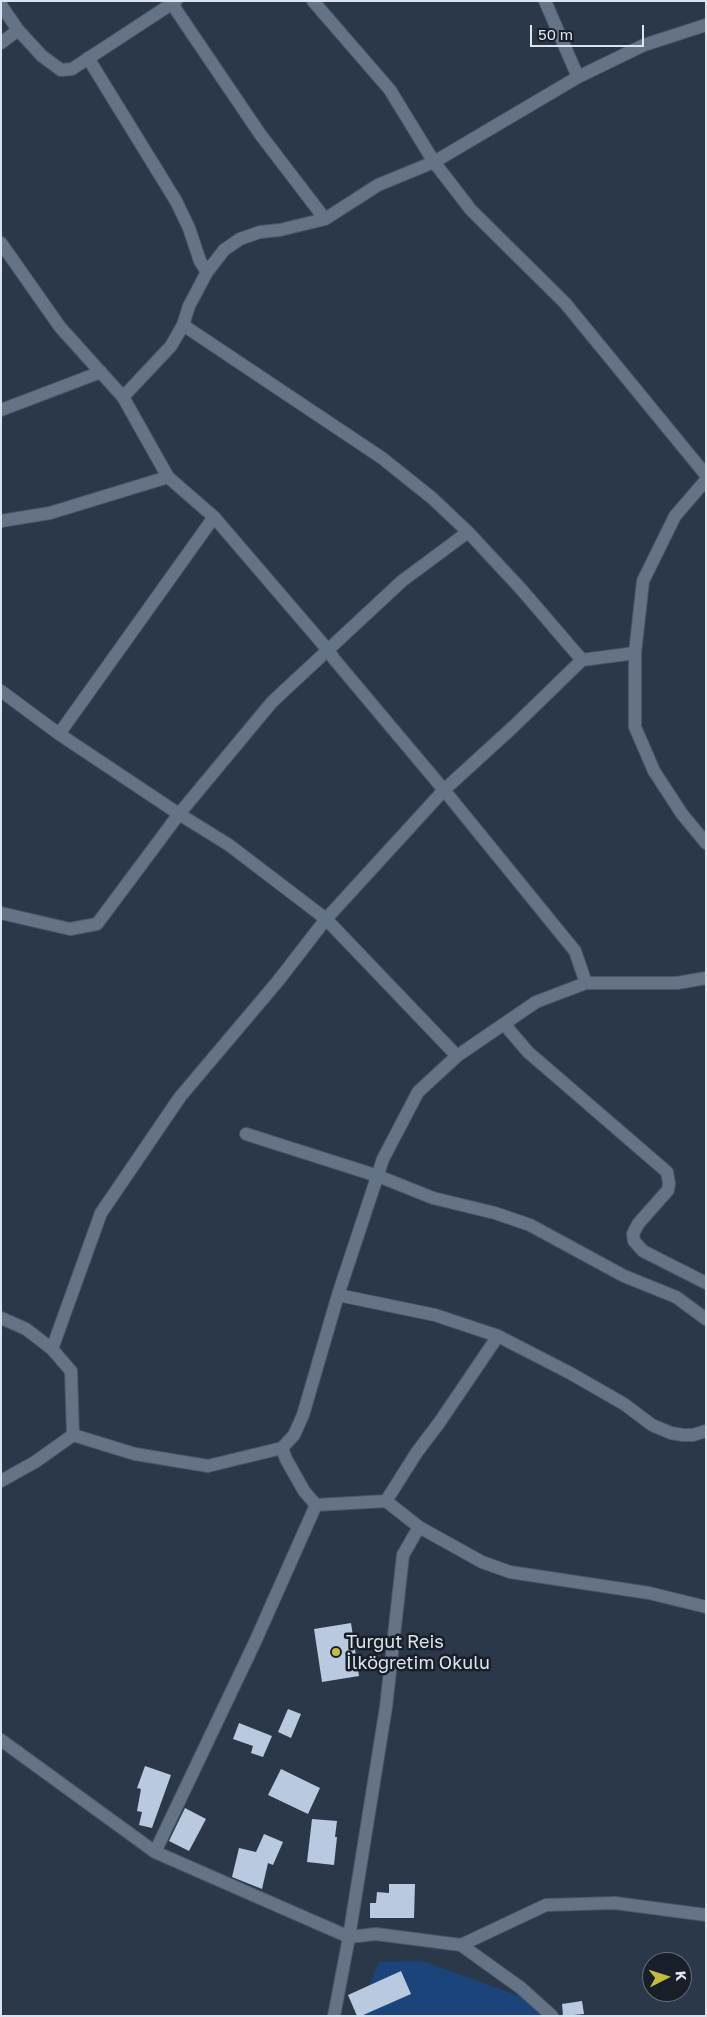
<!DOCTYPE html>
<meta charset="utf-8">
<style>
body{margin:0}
#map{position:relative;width:707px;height:2017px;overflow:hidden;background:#2b384a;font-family:"Golos Text",sans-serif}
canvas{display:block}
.frame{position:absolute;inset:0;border:2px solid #dce4f0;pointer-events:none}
.north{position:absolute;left:642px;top:1952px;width:50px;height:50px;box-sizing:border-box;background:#191f28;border:1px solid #676e78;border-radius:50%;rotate:85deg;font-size:14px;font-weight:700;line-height:20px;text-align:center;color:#dce4f0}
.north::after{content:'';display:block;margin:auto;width:18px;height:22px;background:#c3bd3e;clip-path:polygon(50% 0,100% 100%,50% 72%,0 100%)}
.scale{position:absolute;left:530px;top:25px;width:114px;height:22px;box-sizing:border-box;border:2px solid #dce4f0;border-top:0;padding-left:6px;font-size:15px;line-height:18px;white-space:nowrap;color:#dce4f0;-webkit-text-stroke:4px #191f28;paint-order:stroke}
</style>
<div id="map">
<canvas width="707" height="2017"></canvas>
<div class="frame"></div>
<div class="north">K</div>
<div class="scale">50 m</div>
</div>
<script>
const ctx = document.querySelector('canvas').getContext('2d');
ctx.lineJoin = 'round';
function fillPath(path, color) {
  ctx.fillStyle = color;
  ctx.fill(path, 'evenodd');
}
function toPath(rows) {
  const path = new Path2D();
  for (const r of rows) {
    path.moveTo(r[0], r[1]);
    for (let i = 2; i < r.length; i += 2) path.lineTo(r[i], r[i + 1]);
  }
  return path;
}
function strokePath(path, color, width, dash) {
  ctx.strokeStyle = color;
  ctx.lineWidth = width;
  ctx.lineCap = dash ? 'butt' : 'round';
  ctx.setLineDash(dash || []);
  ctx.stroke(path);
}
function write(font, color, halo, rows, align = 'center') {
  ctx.font = font + ' "Golos Text",sans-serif';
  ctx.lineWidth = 5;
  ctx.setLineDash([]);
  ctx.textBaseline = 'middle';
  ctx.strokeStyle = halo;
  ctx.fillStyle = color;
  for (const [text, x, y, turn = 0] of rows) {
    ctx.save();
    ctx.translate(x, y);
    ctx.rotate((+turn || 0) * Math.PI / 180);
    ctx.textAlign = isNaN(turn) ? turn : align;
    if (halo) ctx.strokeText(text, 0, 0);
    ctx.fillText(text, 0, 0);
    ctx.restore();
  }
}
fillPath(toPath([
 [422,1961,525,1998,543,2016,357,2016,379,1962]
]), '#1a447a');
fillPath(toPath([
 [351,1623,359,1676,322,1682,314,1629],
 [288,1709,301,1714,291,1738,278,1732],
 [239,1723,272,1736,263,1757,251,1753,253,1746,233,1739],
 [145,1766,171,1775,152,1828,139,1825,142,1812,137,1811,141,1789,137,1788],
 [281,1769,320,1788,308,1814,268,1795],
 [185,1808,206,1819,189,1851,169,1841],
 [312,1819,337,1821,335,1837,337,1837,334,1865,307,1862],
 [264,1834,283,1842,273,1865,268,1863,262,1889,232,1877,239,1848,256,1852],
 [389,1884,415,1884,414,1918,370,1918,370,1903,376,1903,377,1892,389,1893],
 [401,1971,411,1994,361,2016,357,2016,348,1995],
 [582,2001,584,2014,563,2016,562,2004]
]), '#b9c9df');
const minor = toPath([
 [313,1,390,90,434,162,578,77,644,45,706,25],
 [545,1,578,77],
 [172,4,260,134,325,219],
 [1,5,18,30,42,56,61,70,72,69,176,1],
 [1,43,18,30],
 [88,58,176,201,189,228,200,261,207,272],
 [1,243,60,327,123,397,168,477,214,517,328,650,334,659,444,790,575,951,586,983],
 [183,325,382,458,432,498,468,532,521,589,582,660],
 [123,397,171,346,183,325,189,306,207,272,224,250,240,239,260,232,280,230,325,219,378,185,434,162,471,210,565,303,706,475],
 [1,410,101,372],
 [706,480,675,516,643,581,635,653,635,727,654,771,682,814,706,843],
 [1,521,50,513,168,477],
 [1,691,59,734,179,814,229,845,326,919,457,1056],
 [59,734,214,517],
 [1,913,70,929,97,924,179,814,272,702,402,581,468,532],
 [706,978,677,983,586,983,536,1002,457,1056,418,1092,383,1159,338,1295,303,1415,294,1435,282,1448,286,1459,304,1491,316,1505,386,1501,419,1527,482,1562,510,1572,649,1593,706,1607],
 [504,1024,528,1052,667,1172,669,1183,668,1190,638,1224,633,1234,634,1241,643,1251,706,1283],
 [246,1134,378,1176,433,1198,495,1213,530,1225,624,1276,676,1297,706,1319],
 [338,1295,435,1315,498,1336,570,1373,624,1404,652,1425,671,1433,683,1435,693,1435,706,1431],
 [1,1318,26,1329,52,1349,71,1371,73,1435,135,1454,208,1466,282,1448],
 [52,1349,101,1213,180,1097,278,981,326,919,444,790,513,727,582,660,635,653],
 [1,1481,35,1462,73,1435],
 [386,1501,417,1452,439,1423,498,1336],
 [1,1740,155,1852,349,1937,376,1934,461,1945,521,1988,552,2016],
 [155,1852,255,1642,316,1505],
 [461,1945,546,1905,615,1903,706,1915],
 [334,2016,349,1937,386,1707,403,1555,419,1527]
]);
strokePath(minor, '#4b5666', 14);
strokePath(minor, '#657387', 12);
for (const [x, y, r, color] of [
 [336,1652,5,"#c3bd3e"]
]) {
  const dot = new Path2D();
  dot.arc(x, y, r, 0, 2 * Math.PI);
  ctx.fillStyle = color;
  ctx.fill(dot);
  strokePath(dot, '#191f28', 2);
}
write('18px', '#dce4f0', '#191f28', [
 ["Turgut Reis",346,1642],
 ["İlköğretim Okulu",346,1663]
], 'left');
</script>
